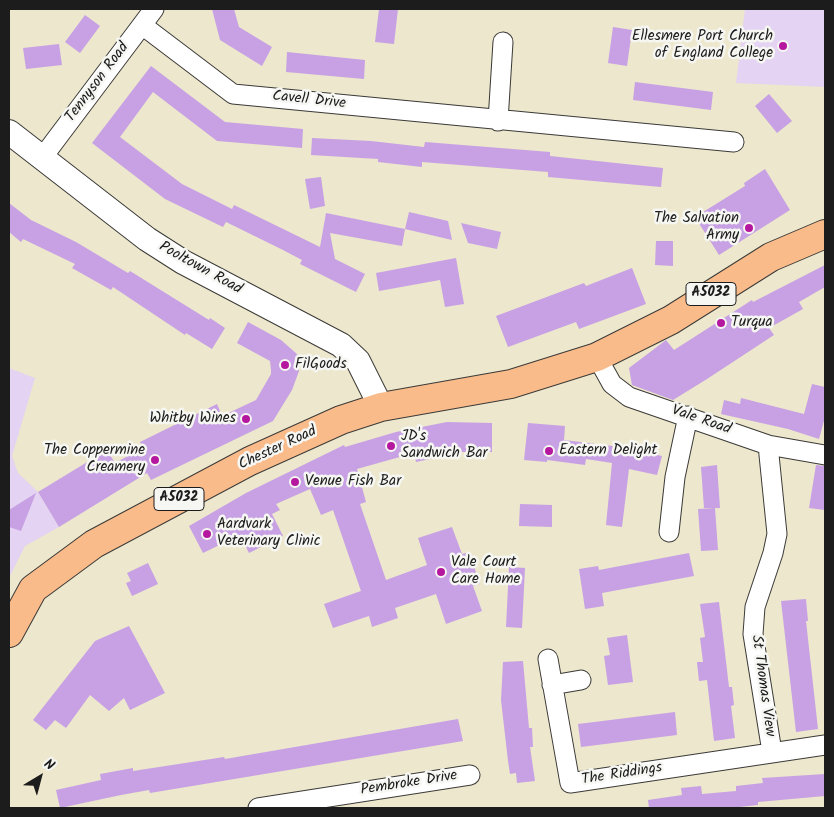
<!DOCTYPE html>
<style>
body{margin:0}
#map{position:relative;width:834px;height:817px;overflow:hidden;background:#ece7cd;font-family:Kalam,sans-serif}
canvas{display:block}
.frame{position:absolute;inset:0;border:10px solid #1c1c1c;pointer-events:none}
.north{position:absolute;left:15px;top:752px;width:50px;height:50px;-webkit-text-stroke:4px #f6f6f2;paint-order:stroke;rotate:37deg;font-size:14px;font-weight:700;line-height:20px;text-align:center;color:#1c1c1c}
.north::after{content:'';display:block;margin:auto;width:18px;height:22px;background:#1c1c1c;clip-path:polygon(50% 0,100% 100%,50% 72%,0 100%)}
</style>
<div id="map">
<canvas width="834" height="817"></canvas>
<div class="frame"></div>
<div class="north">N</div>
</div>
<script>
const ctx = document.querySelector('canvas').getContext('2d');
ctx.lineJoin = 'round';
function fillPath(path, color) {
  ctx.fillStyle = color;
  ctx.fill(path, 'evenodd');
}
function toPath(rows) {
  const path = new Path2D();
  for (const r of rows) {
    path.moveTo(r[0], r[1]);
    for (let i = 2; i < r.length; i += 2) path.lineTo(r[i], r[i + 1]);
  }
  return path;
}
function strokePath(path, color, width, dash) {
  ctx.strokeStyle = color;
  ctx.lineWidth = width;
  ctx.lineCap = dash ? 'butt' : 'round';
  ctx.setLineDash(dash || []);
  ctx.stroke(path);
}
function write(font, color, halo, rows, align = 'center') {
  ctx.font = font + ' Kalam,sans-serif';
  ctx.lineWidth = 5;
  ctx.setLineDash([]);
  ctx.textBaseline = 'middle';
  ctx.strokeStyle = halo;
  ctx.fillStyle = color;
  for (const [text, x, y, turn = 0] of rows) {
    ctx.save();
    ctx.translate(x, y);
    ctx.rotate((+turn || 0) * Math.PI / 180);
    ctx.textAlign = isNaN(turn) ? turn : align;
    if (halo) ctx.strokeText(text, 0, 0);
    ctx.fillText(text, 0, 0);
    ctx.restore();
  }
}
fillPath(toPath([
 [745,9,825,9,825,87,736,83],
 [9,368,35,378,12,456,18,473,38,492,59,527,25,546,9,578]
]), '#e4d3f2');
fillPath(toPath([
 [212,9,234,9,239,27,272,47,262,66,220,40],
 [379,9,398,9,394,44,375,42],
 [85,15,100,26,80,53,65,42],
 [613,27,632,30,627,66,608,63],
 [59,44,62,65,26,69,23,48],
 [287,52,365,60,364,79,286,72],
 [151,66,225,122,303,129,302,148,217,141,153,92,120,137,182,184,232,209,234,205,320,247,326,213,405,229,409,212,448,221,452,240,405,229,402,246,330,233,335,259,365,274,356,292,300,264,302,260,283,250,226,222,223,227,165,199,92,143],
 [635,82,713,92,711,110,633,100],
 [769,94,792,121,777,133,755,106],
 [312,138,371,141,424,147,425,142,550,152,550,156,663,168,661,187,548,177,548,172,422,162,422,167,378,162,378,159,311,155],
 [765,169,790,210,719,255,695,217,745,186,744,183],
 [321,177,325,206,310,209,305,179],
 [9,203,31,220,76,242,128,273,130,271,209,320,210,318,225,328,212,349,186,333,185,335,113,287,111,290,72,268,75,264,23,239,21,242,9,232],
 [461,223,501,232,497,249,468,243],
 [656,241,673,241,673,266,655,265],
 [456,258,464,304,445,307,440,280,379,291,376,273],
 [825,265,825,287,799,302,803,309,769,328,774,335,707,379,673,400,632,385,629,368,666,340,674,350,752,300,753,302],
 [632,268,646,304,579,329,576,322,508,347,496,316,584,283,586,286],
 [248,322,281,340,297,354,299,371,292,390,273,421,151,480,147,473,59,527,38,492,107,450,115,463,143,448,140,442,217,404,222,416,256,400,271,374,271,370,270,361,237,343],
 [812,384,825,387,825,417,819,439,788,429,721,414,724,400,740,404,741,398,804,414],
 [447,422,492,423,492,452,462,452,416,462,414,453,357,469,366,502,360,504,386,580,427,565,418,538,452,527,462,554,469,552,480,584,473,586,482,611,446,624,436,594,395,608,398,618,372,627,369,616,333,628,324,604,361,591,333,510,321,515,310,489,276,504,280,510,272,514,283,536,249,553,240,535,203,553,189,526,246,493,344,445,345,447,396,432],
 [528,423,565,426,564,440,620,447,662,456,657,475,629,469,622,527,606,525,612,463,586,459,585,465,547,460,547,462,524,460],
 [717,465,720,508,704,508,701,467],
 [816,465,825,466,825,510,809,508],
 [36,493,21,531,9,527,9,510],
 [520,504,552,505,552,527,519,526],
 [715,508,718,550,701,551,698,509],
 [689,553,694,576,602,593,604,606,585,609,579,569,598,566,599,570],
 [148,563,158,584,132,596,126,583,131,581,127,573],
 [509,567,525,568,522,628,506,627],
 [806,599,808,621,806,621,818,729,796,732,781,601],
 [719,602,729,687,732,687,734,705,731,706,735,738,714,741,707,680,699,681,697,662,703,662,700,638,705,637,700,604],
 [129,626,165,693,130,710,124,698,109,711,90,695,66,728,55,720,46,730,33,720,95,641],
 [627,635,633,682,608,685,604,656,610,655,607,638],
 [523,661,529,728,532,728,533,747,530,747,535,781,517,783,516,773,510,774,508,761,501,700,503,662],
 [675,712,677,735,581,747,578,724],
 [458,719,463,741,415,749,150,793,149,790,121,795,60,808,56,790,101,780,100,774,133,768,133,771,224,757,225,759],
 [825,774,825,796,758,802,758,805,730,808,649,808,648,800,682,795,681,788,701,786,702,794,736,791,736,786,763,783,762,778]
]), '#c7a1e4');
const minor = toPath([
 [142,25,233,94,734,142],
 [498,121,503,42],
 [42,158,154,9],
 [597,357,612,384,629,397,768,445,825,455],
 [768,445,777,534,773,553,755,607,753,634,772,752],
 [669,532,675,477,688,416],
 [548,659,570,783,825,745],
 [552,685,581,680],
 [258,808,470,775]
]);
const tertiary = toPath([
 [9,132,147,239,183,262,341,345,358,361,381,407]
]);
const primary = toPath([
 [9,633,33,589,94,544,250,461,341,420,381,407,511,384,597,357,671,320,771,257,825,234]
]);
strokePath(minor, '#3b3a37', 21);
strokePath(tertiary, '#3b3a37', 26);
strokePath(primary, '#3b3a37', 30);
strokePath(minor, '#fff', 19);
strokePath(tertiary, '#fff', 24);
strokePath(primary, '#fabb8b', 28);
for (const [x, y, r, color] of [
 [783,46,5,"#b5179e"],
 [749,228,5,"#b5179e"],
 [721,323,5,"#b5179e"],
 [285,365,5,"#b5179e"],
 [246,419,5,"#b5179e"],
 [391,446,5,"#b5179e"],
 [549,451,5,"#b5179e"],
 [155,460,5,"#b5179e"],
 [295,482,5,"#b5179e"],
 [207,534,5,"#b5179e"],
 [441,572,5,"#b5179e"]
]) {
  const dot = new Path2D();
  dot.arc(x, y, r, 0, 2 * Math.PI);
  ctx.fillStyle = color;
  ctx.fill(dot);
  strokePath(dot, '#f6f6f2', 2);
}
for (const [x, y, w] of [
 [711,294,50],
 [179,499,50]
]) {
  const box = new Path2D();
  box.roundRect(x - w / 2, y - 11.5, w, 23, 4);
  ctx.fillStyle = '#f6f6f2';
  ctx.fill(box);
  strokePath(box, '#1c1c1c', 1);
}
write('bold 14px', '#1c1c1c', null, [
 ["A5032",711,294],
 ["A5032",179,499]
]);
write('15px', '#1c1c1c', '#f6f6f2', [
 ["Ellesmere Port Church",773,37,"right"],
 ["of England College",773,54,"right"],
 ["The Salvation",739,219,"right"],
 ["Army",739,236,"right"],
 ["Turqua",731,323],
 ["FilGoods",295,365],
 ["Whitby Wines",236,419,"right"],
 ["JD's",401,437],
 ["Sandwich Bar",401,454],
 ["The Coppermine",145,451,"right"],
 ["Creamery",145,468,"right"],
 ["Eastern Delight",559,451],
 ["Venue Fish Bar",305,482],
 ["Aardvark",217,525],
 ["Veterinary Clinic",217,542],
 ["Vale Court",451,563],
 ["Care Home",451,580]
], 'left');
write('15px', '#1c1c1c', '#f6f6f2', [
 ["Tennyson Road",98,83,-53],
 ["Cavell Drive",309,101,6],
 ["Pooltown Road",200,269,29],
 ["Vale Road",701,421,19],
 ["Chester Road",278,449,-25],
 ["St Thomas View",762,686,82],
 ["The Riddings",622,775,-9],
 ["Pembroke Drive",409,784,-9]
]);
</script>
